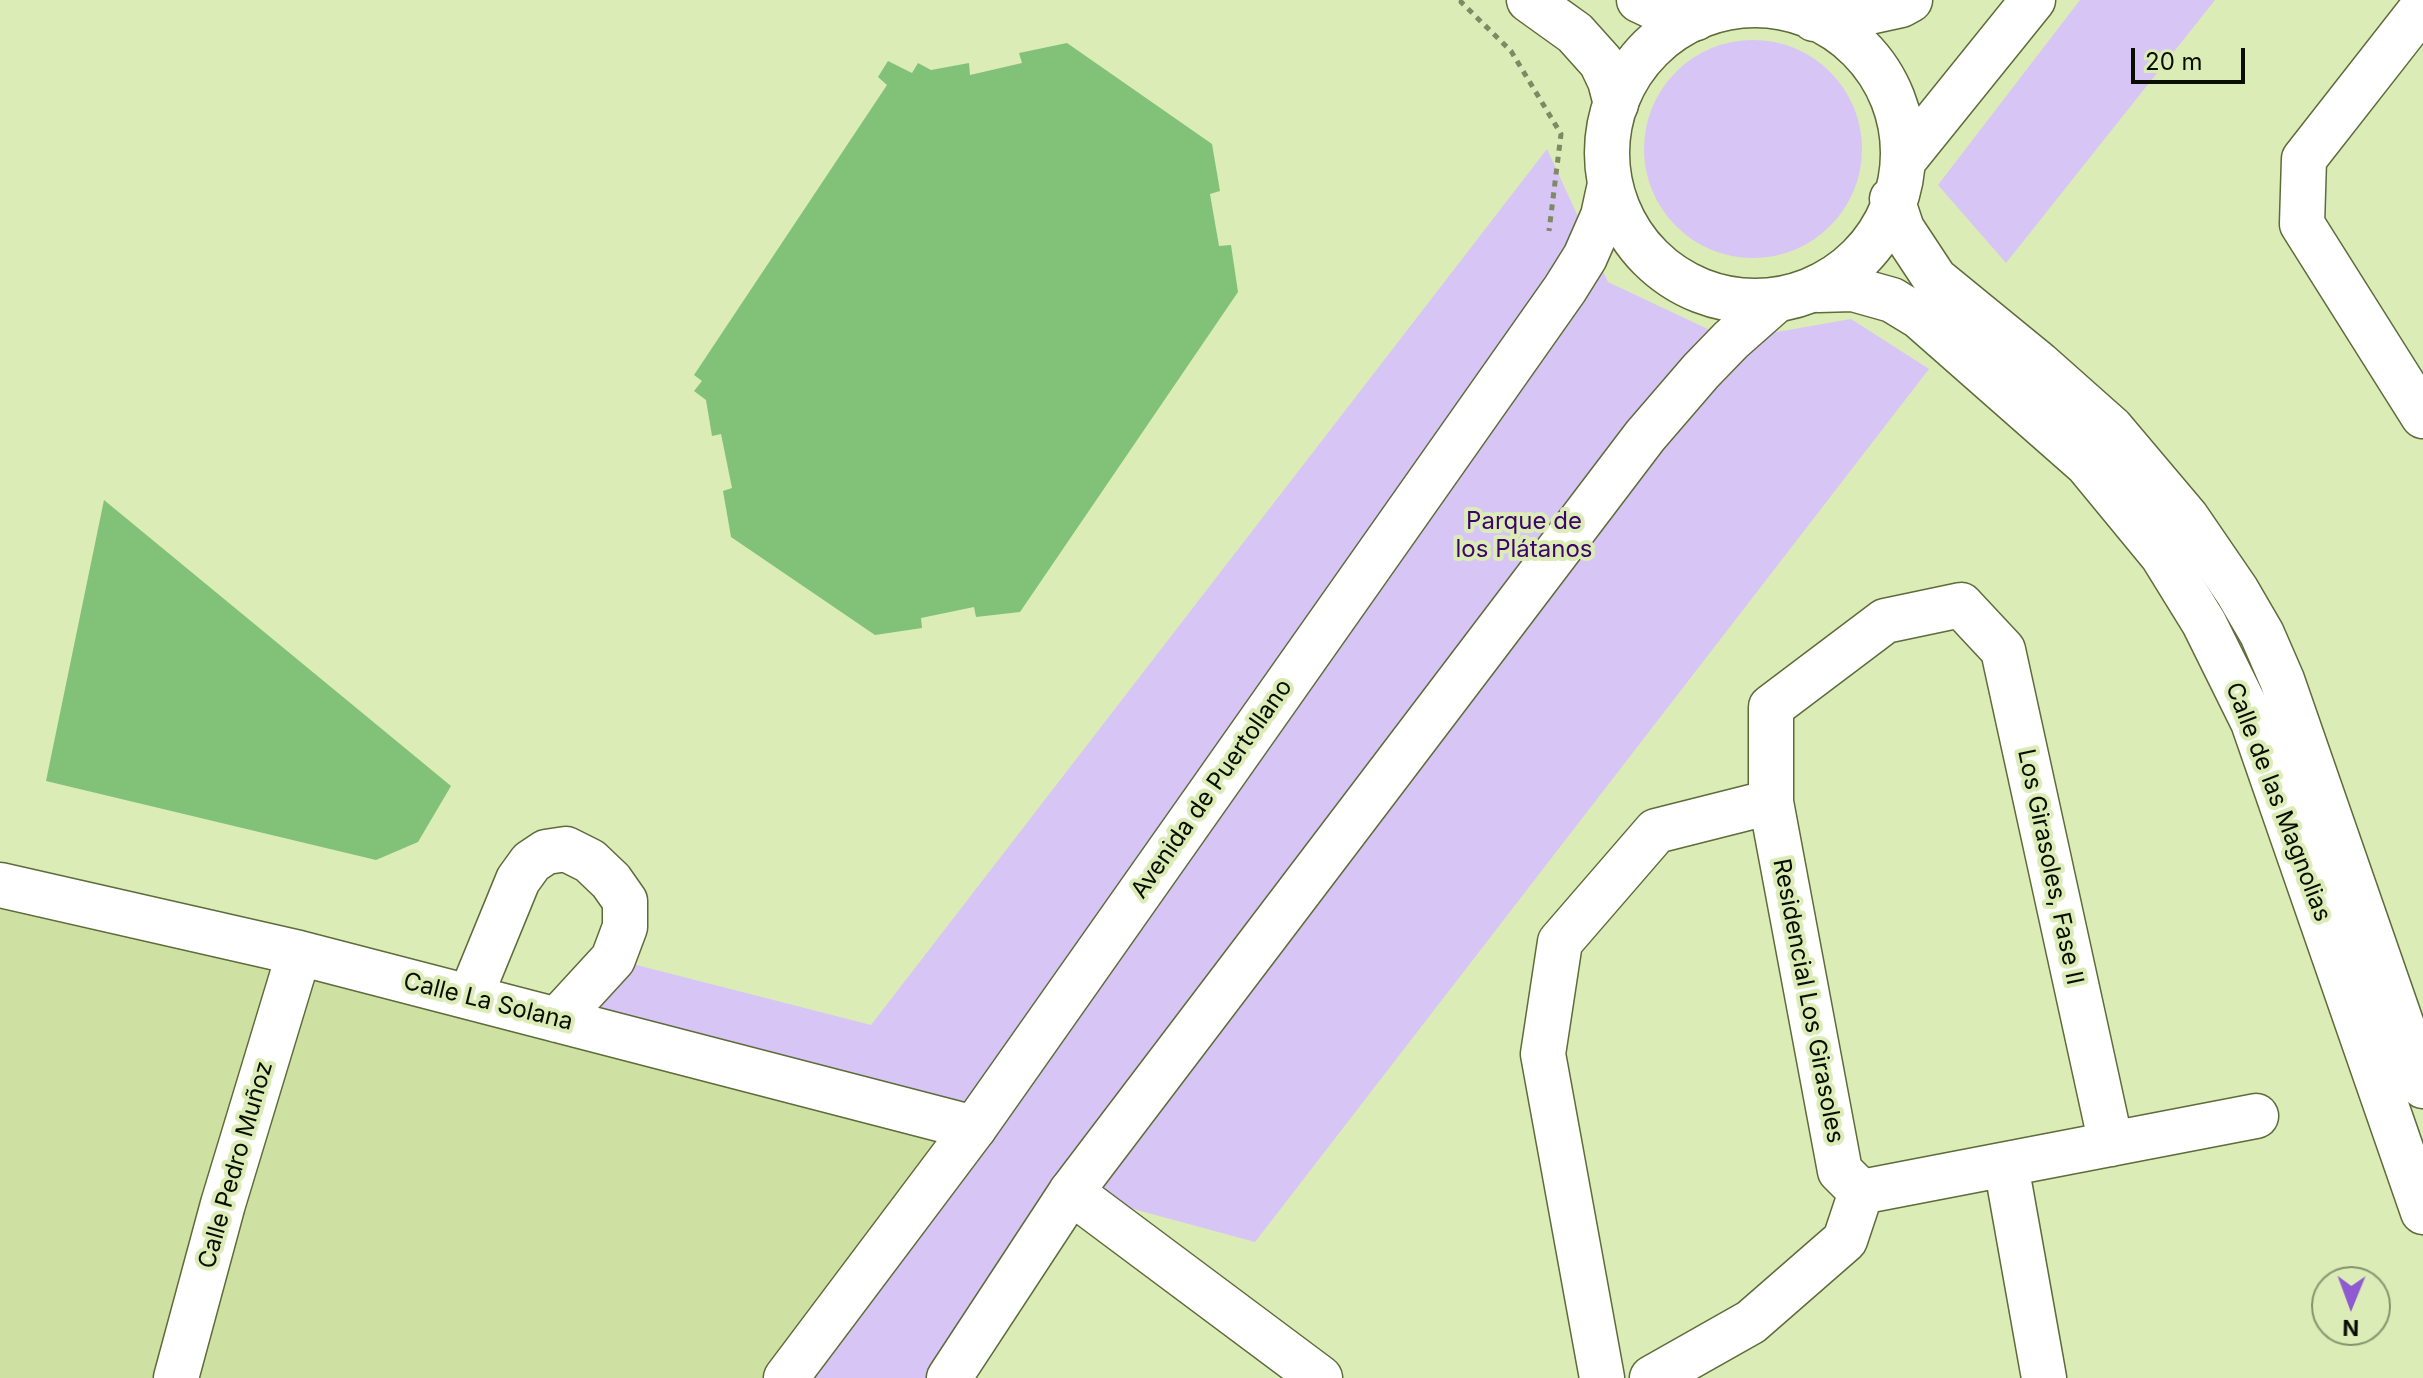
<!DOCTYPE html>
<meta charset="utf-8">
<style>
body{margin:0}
#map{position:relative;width:2423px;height:1378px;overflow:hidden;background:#dbecb6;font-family:Inter,sans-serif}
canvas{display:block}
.north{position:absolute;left:2311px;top:1266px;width:80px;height:80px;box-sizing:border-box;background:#dbecb6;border:2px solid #87936d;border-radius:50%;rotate:181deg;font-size:22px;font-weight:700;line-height:32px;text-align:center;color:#0a0e00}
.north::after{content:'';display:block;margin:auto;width:28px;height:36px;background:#8f59d1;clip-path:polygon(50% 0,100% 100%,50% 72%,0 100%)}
.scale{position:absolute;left:2131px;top:48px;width:114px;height:36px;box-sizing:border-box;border:4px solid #0a0e00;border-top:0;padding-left:10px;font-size:24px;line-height:28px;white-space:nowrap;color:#0a0e00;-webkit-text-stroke:6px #dbecb6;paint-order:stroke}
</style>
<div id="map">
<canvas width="2423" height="1378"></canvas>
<div class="north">N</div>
<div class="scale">20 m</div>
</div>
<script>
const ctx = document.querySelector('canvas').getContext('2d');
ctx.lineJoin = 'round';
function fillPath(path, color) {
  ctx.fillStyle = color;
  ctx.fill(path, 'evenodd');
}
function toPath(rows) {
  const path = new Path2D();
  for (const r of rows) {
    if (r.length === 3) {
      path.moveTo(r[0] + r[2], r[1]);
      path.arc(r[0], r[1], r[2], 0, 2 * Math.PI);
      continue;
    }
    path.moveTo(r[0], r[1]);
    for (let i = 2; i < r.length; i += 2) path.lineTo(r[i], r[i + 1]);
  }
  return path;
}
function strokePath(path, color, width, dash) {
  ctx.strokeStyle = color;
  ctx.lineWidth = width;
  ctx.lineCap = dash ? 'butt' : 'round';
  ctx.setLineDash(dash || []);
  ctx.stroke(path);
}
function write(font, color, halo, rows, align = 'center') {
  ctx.font = font + ' Inter,sans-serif';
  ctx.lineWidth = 8;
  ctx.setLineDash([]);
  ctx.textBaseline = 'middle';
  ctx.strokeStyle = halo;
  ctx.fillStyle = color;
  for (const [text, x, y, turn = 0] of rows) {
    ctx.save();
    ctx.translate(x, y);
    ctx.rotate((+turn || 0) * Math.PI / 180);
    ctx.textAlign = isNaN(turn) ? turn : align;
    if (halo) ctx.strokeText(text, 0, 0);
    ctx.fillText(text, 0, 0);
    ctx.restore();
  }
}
fillPath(toPath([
 [0,891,974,1128,786,1378,0,1378]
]), '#cee1a3');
fillPath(toPath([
 [2080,0,2215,0,2006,263,1938,185],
 [1753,149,109],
 [1547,149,1608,282,1731,340,1851,319,1929,369,1255,1242,1071,1192,944,1378,796,1378,974,1128,557,1020,613,959,871,1025]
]), '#d7c5f6');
fillPath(toPath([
 [1067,43,1212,144,1220,191,1210,194,1219,246,1231,245,1238,292,1020,612,976,617,974,607,921,618,922,628,875,635,731,537,723,491,732,488,721,434,712,436,706,400,694,391,702,381,694,375,887,85,878,77,888,61,912,73,918,63,931,70,969,63,970,75,1022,63,1019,53],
 [104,500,451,786,418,842,376,860,46,781]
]), '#81c278');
const minor = toPath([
 [2423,7,2304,159,2302,224,2423,416],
 [1771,802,1840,1171,1861,1192],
 [0,885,299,953,974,1128],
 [470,997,518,880,531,862,546,852,566,849,590,861,611,881,625,901,625,927,613,959,557,1020],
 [2006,1165,2044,1378],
 [1071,1192,1320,1378],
 [176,1378,223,1204,299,953],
 [1602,1378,1543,1054,1560,942,1656,831,1771,802,1771,707,1885,621,1961,605,2003,650,2111,1144],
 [1652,1378,1751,1322,1845,1240,1861,1192,2256,1116]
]);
const major = toPath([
 [1529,0,1575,33,1601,62,1610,81,1616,104],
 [1639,0,1671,15,1696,18],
 [1818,290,1853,289,1892,300,1920,317,2087,464,2162,555,2204,623,2253,722,2423,1212]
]);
const highway = toPath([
 [1755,153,148],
 [1814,19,1860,14,1901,5,1910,0],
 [1904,160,2033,0],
 [1892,199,1902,229,1935,279,2039,364,2111,428,2187,518,2237,591,2262,634,2282,680,2423,1086],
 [786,1378,974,1128,1565,289,1585,257,1603,216,1610,184],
 [949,1378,1071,1192,1645,436,1701,371,1731,340,1774,302]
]);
strokePath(minor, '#5e6b3a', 47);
strokePath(major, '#5e6b3a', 47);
strokePath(highway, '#5e6b3a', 47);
strokePath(toPath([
 [1462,0,1461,2,1511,51,1561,134,1549,231]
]), '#7e8965', 5, [6, 6]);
strokePath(minor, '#fff', 44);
strokePath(major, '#fff', 44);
strokePath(highway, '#fff', 44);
write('24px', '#3d046b', '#dbecb6', [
 ["Parque de",1524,522],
 ["los Plátanos",1524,550]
]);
write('24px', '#0a0e00', '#dbecb6', [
 ["Avenida de Puertollano",1212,789,-55],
 ["Calle de las Magnolias",2278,802,69],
 ["Los Girasoles, Fase II",2050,867,78],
 ["Residencial Los Girasoles",1808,1001,79],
 ["Calle La Solana",488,1002,14],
 ["Calle Pedro Muñoz",236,1165,-74]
]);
</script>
